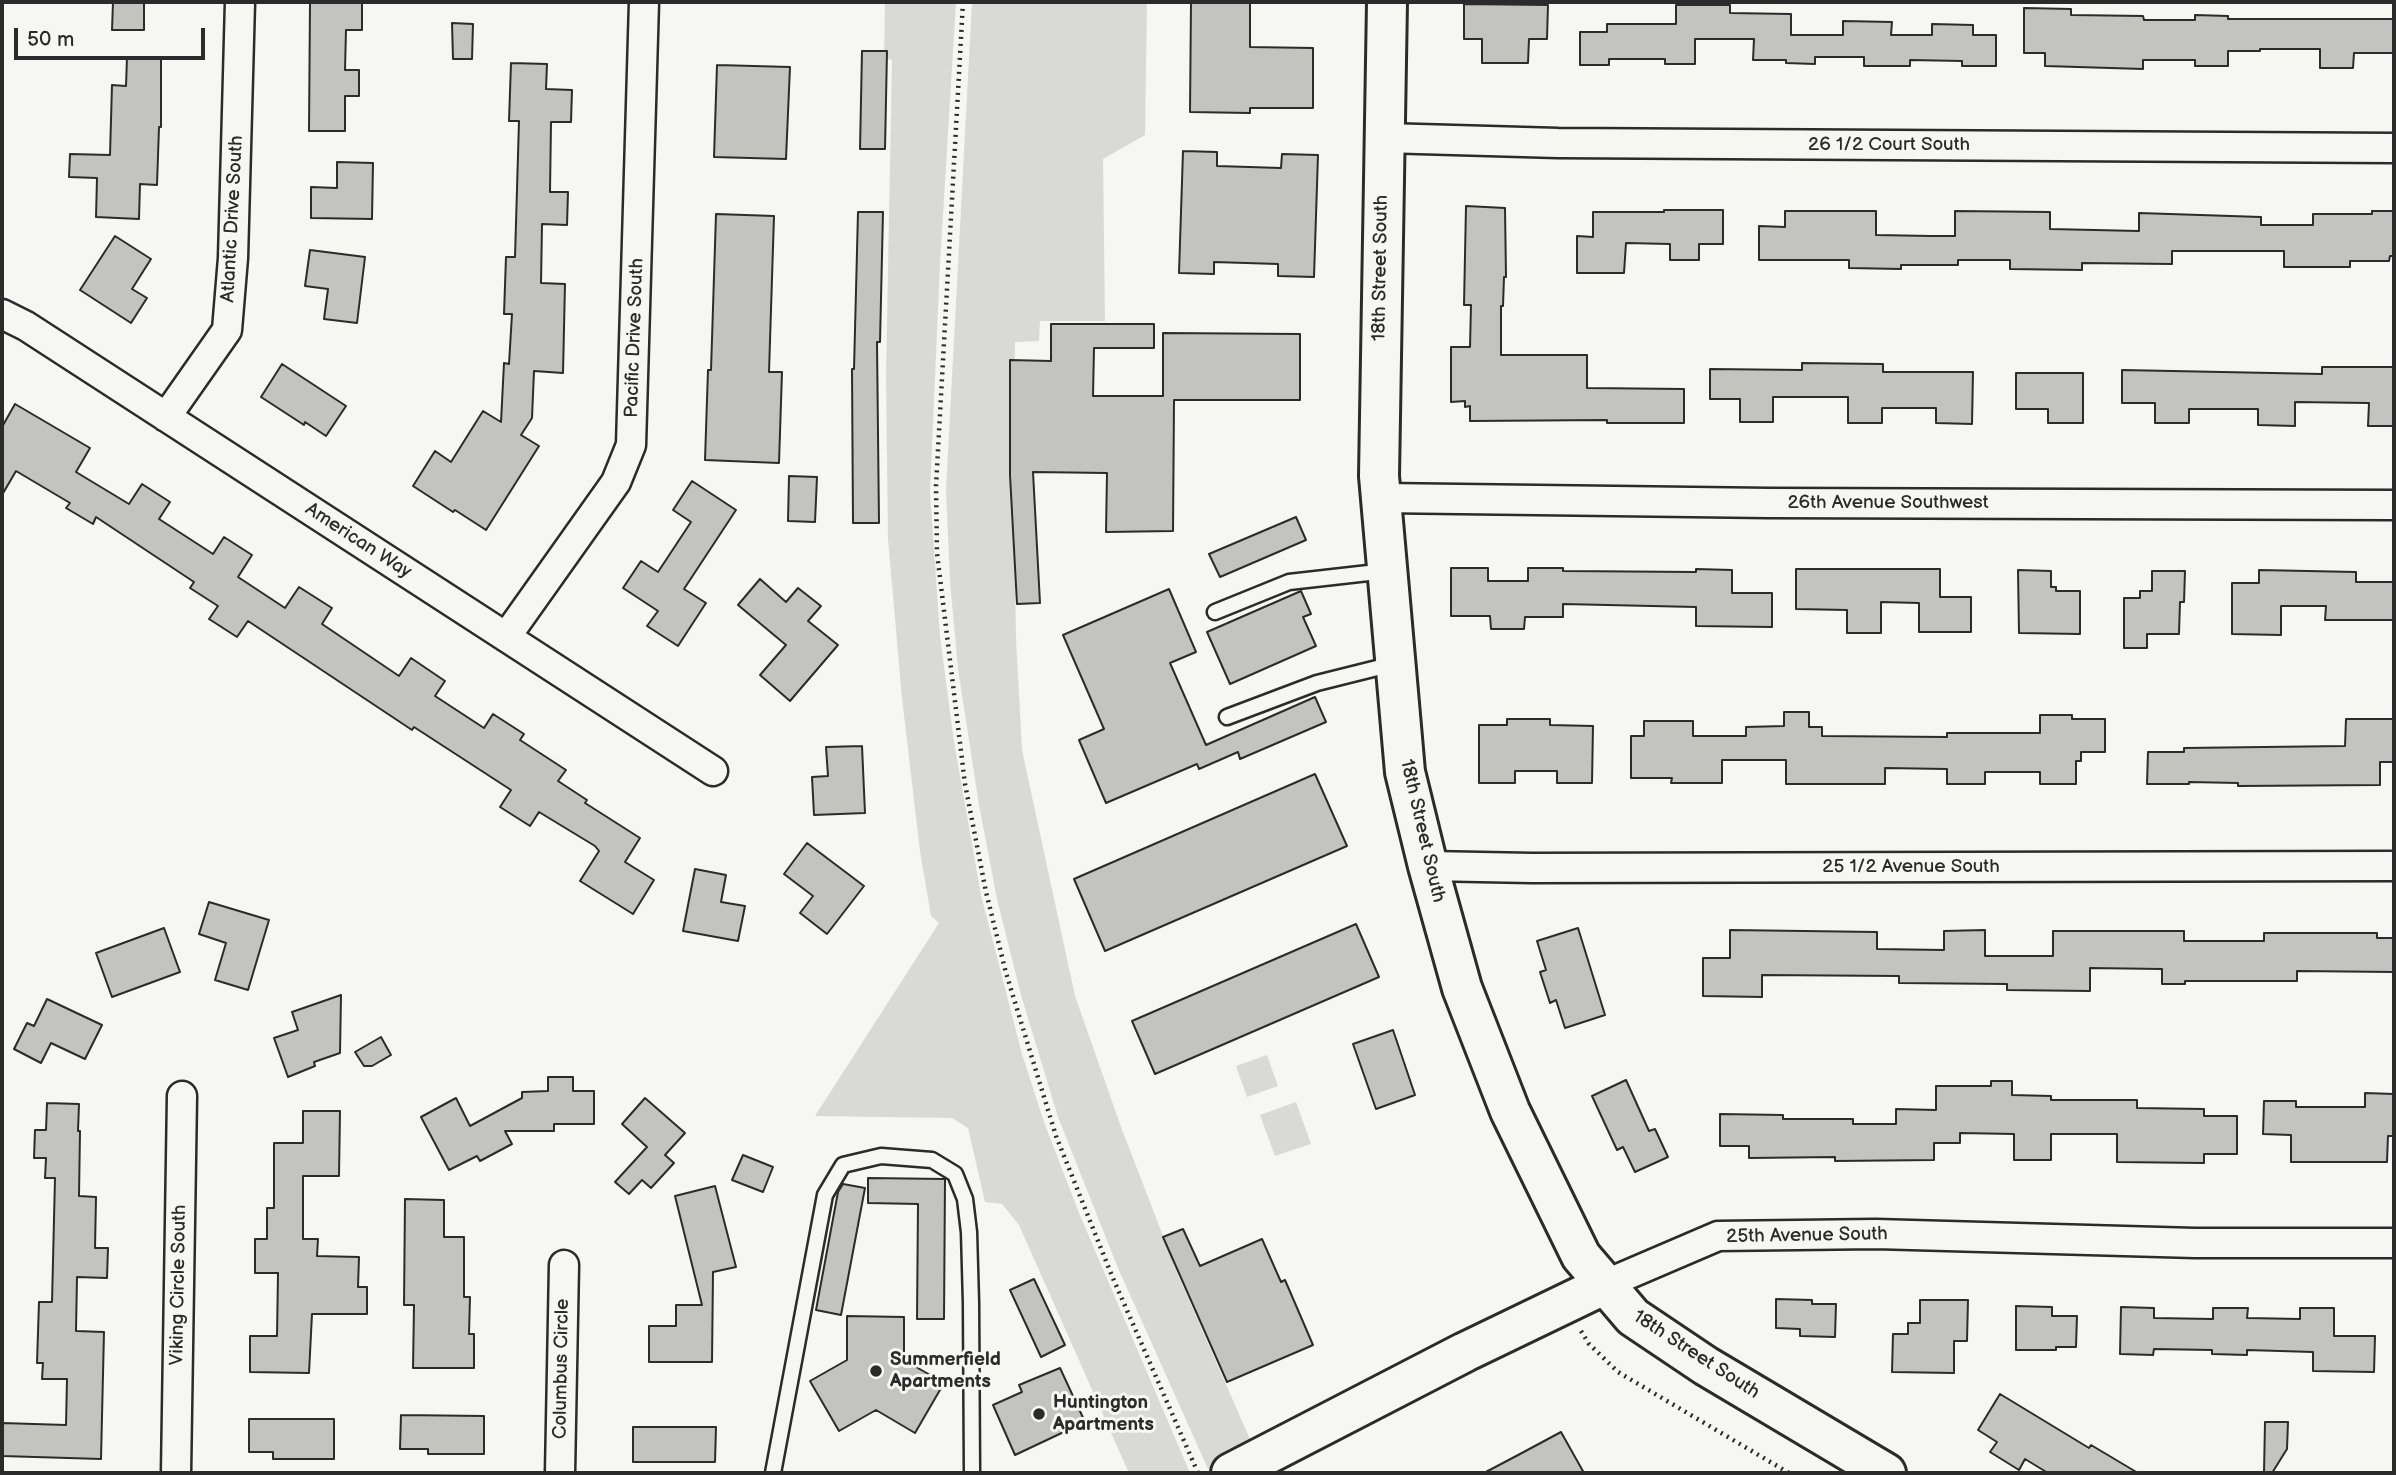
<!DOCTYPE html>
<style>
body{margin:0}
#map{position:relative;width:2396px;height:1475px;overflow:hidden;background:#f6f6f2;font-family:"Balsamiq Sans",sans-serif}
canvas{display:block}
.frame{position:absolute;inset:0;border:4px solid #2b2b2b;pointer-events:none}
.scale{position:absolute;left:14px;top:28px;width:191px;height:32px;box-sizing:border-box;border:4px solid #2b2b2b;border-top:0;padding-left:9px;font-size:21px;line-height:24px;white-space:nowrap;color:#2b2b2b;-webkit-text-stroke:5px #f6f6f2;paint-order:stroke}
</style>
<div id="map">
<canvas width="2396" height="1475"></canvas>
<div class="frame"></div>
<div class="scale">50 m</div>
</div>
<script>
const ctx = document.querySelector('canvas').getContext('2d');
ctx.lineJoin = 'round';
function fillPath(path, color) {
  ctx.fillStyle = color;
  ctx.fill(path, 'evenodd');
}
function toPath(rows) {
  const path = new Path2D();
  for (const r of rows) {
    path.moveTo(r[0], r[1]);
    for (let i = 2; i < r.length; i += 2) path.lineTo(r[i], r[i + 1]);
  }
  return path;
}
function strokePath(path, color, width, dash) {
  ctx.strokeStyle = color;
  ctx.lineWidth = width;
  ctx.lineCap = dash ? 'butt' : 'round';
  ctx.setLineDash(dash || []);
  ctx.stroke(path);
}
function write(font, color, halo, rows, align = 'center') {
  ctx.font = font + ' "Balsamiq Sans",sans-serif';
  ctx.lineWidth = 6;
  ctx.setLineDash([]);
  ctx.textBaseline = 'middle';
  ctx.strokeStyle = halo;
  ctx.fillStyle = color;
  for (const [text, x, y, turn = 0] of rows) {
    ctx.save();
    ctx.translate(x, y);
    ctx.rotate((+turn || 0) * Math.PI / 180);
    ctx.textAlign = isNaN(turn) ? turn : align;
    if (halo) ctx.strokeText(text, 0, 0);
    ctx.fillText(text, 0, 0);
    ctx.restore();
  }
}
fillPath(toPath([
 [885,2,956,2,940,264,930,492,940,636,954,742,981,895,1022,1054,1044,1122,1079,1213,1190,1473,1129,1473,1019,1225,1002,1204,985,1202,968,1128,952,1118,815,1116,939,923,931,916,920,851,902,698,888,539,886,375,892,60,884,58],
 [972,2,1147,2,1145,135,1103,159,1105,321,1040,321,1039,341,1015,342,1013,479,1016,638,1022,750,1075,996,1121,1127,1178,1275,1253,1446,1208,1469,1118,1268,1058,1117,1021,995,997,899,979,805,958,669,950,581,946,490],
 [1267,1055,1278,1086,1247,1097,1236,1066],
 [1296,1102,1311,1144,1275,1156,1260,1115]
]), '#d9d9d5');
const building = toPath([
 [113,2,144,2,144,30,112,30,113,2],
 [310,2,362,2,362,30,346,30,345,70,359,70,359,96,345,96,345,131,309,131,310,2],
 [1191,2,1250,2,1250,47,1313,48,1313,108,1250,108,1250,113,1190,112,1191,2],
 [1464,4,1548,5,1547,39,1529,39,1528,63,1482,63,1482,39,1464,39,1464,4],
 [1676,5,1730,5,1730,13,1791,14,1791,35,1843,35,1843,21,1892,22,1891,35,1932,35,1932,24,1973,25,1973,35,1996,35,1996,66,1962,66,1962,61,1910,60,1910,66,1864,66,1864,57,1815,57,1815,64,1786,63,1786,60,1753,60,1754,39,1695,39,1695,64,1665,64,1665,59,1609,59,1609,65,1580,65,1580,32,1607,32,1607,24,1676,24,1676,5],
 [2024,8,2071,9,2071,15,2143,16,2144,20,2195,20,2195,15,2228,16,2228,19,2394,19,2394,53,2354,53,2353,68,2320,68,2320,49,2260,49,2260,51,2228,51,2228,66,2195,66,2195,60,2143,60,2143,69,2045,66,2045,53,2024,53,2024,8],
 [452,23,473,24,472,59,453,59,452,23],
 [862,51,887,51,885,149,860,149,862,51],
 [127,57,161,58,161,127,159,127,157,185,140,184,139,219,96,217,97,178,69,177,70,154,110,155,112,85,126,86,127,57],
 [511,63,547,64,546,89,572,90,571,122,551,122,550,192,568,192,567,225,542,224,541,283,565,284,563,373,534,371,532,418,521,435,539,446,486,530,455,510,453,512,413,486,435,451,451,462,483,411,501,422,504,363,509,364,512,314,504,314,506,257,515,257,519,121,509,121,511,63],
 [717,65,790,67,786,159,714,157,717,65],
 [1183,151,1217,152,1217,166,1281,168,1282,154,1318,155,1314,277,1278,276,1278,264,1214,262,1214,274,1179,273,1183,151],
 [337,162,373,163,372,219,311,218,311,187,337,188,337,162],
 [1466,206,1505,208,1506,277,1504,277,1503,306,1501,306,1501,355,1587,355,1587,388,1684,389,1684,423,1607,423,1607,420,1470,421,1470,406,1465,407,1465,401,1451,402,1451,347,1470,347,1471,305,1464,305,1466,206],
 [1664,210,1723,210,1723,244,1699,244,1699,260,1670,260,1670,244,1626,243,1624,273,1577,273,1577,236,1593,237,1593,212,1664,212,1664,210],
 [1785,211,1876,211,1876,235,1931,236,1955,236,1955,211,2050,212,2050,229,2139,231,2139,213,2261,217,2261,225,2313,225,2313,214,2372,214,2372,211,2394,211,2394,256,2390,256,2389,261,2350,261,2350,267,2284,267,2284,251,2172,251,2172,264,2082,263,2082,270,2010,269,2010,260,1958,260,1958,265,1901,265,1901,269,1849,268,1849,260,1759,260,1759,226,1785,227,1785,211],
 [858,212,883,212,880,342,877,342,879,523,853,523,852,369,854,369,858,212],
 [716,214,774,216,769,372,782,372,779,463,705,460,708,370,711,370,716,214],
 [115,236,151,259,132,289,147,298,131,323,80,290,115,236],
 [310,250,365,257,357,323,324,319,328,289,305,286,310,250],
 [1051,324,1154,324,1154,348,1094,348,1093,396,1163,396,1163,333,1300,334,1300,400,1174,400,1173,531,1106,532,1107,473,1033,472,1040,603,1017,604,1010,475,1010,360,1051,361,1051,324],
 [1802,363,1883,364,1883,372,1973,372,1972,424,1936,423,1936,408,1882,408,1882,423,1848,423,1848,397,1773,397,1773,422,1740,422,1740,399,1710,399,1710,369,1802,370,1802,363],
 [282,364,346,406,326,436,305,422,304,425,261,397,282,364],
 [2322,367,2394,367,2394,426,2368,426,2369,403,2295,402,2295,426,2258,425,2258,409,2189,409,2189,423,2155,423,2155,403,2122,403,2122,370,2322,374,2322,367],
 [2016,373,2083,373,2083,423,2048,423,2048,409,2016,409,2016,373],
 [15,404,90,448,76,472,129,504,142,484,170,502,159,519,213,554,224,537,252,555,238,577,285,608,299,587,332,608,322,624,399,676,411,658,445,681,435,696,484,728,493,714,524,734,520,740,566,770,558,781,587,800,585,803,640,838,625,862,654,880,633,914,580,881,599,851,595,846,539,812,530,826,500,807,511,790,414,727,412,730,248,621,237,637,209,619,218,606,190,588,194,582,96,517,93,524,66,508,70,503,16,471,2,495,2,427,15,404],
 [789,476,817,477,815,522,788,521,789,476],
 [692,481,736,510,684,589,706,603,678,646,647,626,658,611,623,588,641,561,658,572,691,522,673,510,692,481],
 [1296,517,1306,540,1220,577,1209,554,1296,517],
 [1451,568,1488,568,1488,581,1528,581,1528,568,1563,568,1563,571,1696,572,1696,569,1732,570,1732,593,1772,593,1772,627,1696,626,1696,607,1563,604,1563,617,1525,617,1524,629,1491,629,1490,616,1451,616,1451,568],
 [1796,569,1940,569,1940,597,1971,597,1971,632,1919,632,1919,603,1881,602,1881,633,1847,633,1847,610,1796,609,1796,569],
 [2018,570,2051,571,2051,587,2056,587,2056,591,2080,591,2080,634,2019,633,2018,570],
 [2259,570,2356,572,2356,582,2394,582,2394,620,2325,620,2326,606,2281,606,2281,635,2232,634,2232,583,2259,583,2259,570],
 [2152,571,2185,571,2184,602,2180,602,2179,634,2147,634,2147,648,2124,648,2124,598,2140,598,2140,591,2152,591,2152,571],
 [760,579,786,602,798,588,821,606,808,621,838,645,790,701,760,675,786,645,738,605,760,579],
 [1169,589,1196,652,1170,663,1206,745,1315,697,1326,722,1240,759,1238,752,1199,769,1197,764,1106,803,1079,740,1104,729,1063,635,1169,589],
 [1301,591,1311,614,1303,617,1316,646,1230,684,1207,632,1301,591],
 [1784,712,1809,712,1809,727,1822,727,1822,736,1947,737,1947,733,2040,733,2040,715,2072,715,2072,719,2105,719,2105,752,2081,752,2081,761,2076,761,2076,784,2040,784,2040,772,1985,772,1985,784,1947,784,1947,769,1885,768,1885,784,1786,784,1786,760,1722,760,1722,783,1671,783,1672,778,1631,778,1631,736,1644,736,1644,721,1693,721,1693,736,1746,736,1746,727,1784,726,1784,712],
 [1507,719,1550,719,1550,725,1593,726,1592,783,1557,783,1557,771,1515,771,1515,783,1479,783,1479,725,1507,725,1507,719],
 [2346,719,2394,719,2394,762,2380,762,2380,785,2238,786,2238,783,2189,782,2189,784,2147,784,2148,752,2184,752,2184,748,2345,746,2346,719],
 [862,746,865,813,814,815,812,777,828,776,826,747,862,746],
 [1315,774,1347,846,1105,951,1074,879,1315,774],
 [807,843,864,886,827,934,800,913,813,896,784,874,807,843],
 [695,869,726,875,721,902,745,906,738,941,683,931,695,869],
 [209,902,269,920,248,990,215,980,226,943,199,934,209,902],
 [1356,924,1379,977,1155,1074,1132,1021,1356,924],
 [164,928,180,972,112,997,96,953,164,928],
 [1578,928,1605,1015,1565,1028,1556,1000,1550,1003,1540,972,1546,970,1537,941,1578,928],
 [1730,930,1877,932,1877,949,1944,950,1944,931,1985,930,1985,956,2053,956,2053,931,2184,931,2184,941,2264,941,2264,933,2377,933,2377,938,2394,938,2394,972,2297,971,2297,981,2185,981,2185,984,2162,984,2162,969,2090,968,2090,991,2007,990,2007,984,1899,983,1899,976,1762,975,1762,997,1703,996,1703,958,1730,958,1730,930],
 [341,995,340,1053,314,1062,315,1066,288,1077,274,1038,298,1030,292,1012,341,995],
 [47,999,102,1025,85,1059,51,1043,41,1063,14,1049,27,1023,34,1026,47,999],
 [1393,1030,1415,1095,1376,1109,1353,1044,1393,1030],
 [381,1037,391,1055,372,1066,364,1066,355,1052,381,1037],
 [548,1077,573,1077,573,1091,594,1091,594,1124,554,1124,554,1131,505,1131,512,1144,480,1161,477,1156,449,1170,421,1117,456,1098,470,1126,522,1098,522,1092,548,1091,548,1077],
 [1626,1080,1649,1131,1655,1129,1668,1157,1635,1172,1623,1147,1617,1150,1592,1096,1626,1080],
 [1991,1081,2012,1081,2012,1095,2051,1096,2051,1100,2137,1100,2137,1108,2204,1109,2204,1116,2237,1116,2237,1154,2204,1154,2204,1163,2117,1162,2117,1134,2051,1134,2051,1160,2014,1160,2014,1134,1960,1133,1960,1143,1934,1143,1934,1160,1835,1161,1835,1157,1749,1158,1749,1146,1720,1146,1720,1114,1783,1115,1783,1119,1853,1119,1853,1124,1896,1124,1896,1109,1936,1110,1936,1086,1991,1086,1991,1081],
 [2365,1093,2394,1094,2394,1136,2388,1136,2387,1162,2291,1162,2291,1135,2263,1134,2264,1101,2296,1101,2296,1107,2365,1107,2365,1093],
 [645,1098,685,1133,665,1155,674,1163,651,1188,642,1180,629,1194,615,1182,647,1147,622,1124,645,1098],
 [47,1103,79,1104,78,1131,80,1131,79,1196,96,1197,95,1248,108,1248,107,1278,77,1277,76,1331,104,1332,101,1459,2,1456,2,1423,66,1425,67,1379,42,1379,43,1363,37,1363,39,1302,52,1302,55,1178,45,1178,46,1158,34,1158,35,1130,46,1130,47,1103],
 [303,1111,340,1111,339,1176,303,1176,303,1239,318,1239,317,1256,359,1257,358,1287,367,1287,367,1314,312,1314,309,1373,250,1372,250,1336,277,1336,278,1273,255,1273,255,1239,267,1239,267,1208,274,1208,274,1143,303,1143,303,1111],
 [743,1155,773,1167,763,1192,732,1180,743,1155],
 [868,1178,945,1179,944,1319,917,1319,918,1204,868,1203,868,1178],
 [843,1184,865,1188,841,1315,816,1310,838,1192,843,1184],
 [715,1186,736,1267,713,1272,712,1362,649,1362,649,1326,676,1326,676,1305,702,1305,675,1196,715,1186],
 [405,1199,444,1200,444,1237,464,1237,464,1297,470,1297,469,1334,474,1334,474,1368,413,1368,414,1305,404,1305,405,1199],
 [1183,1229,1200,1266,1262,1239,1281,1282,1285,1280,1313,1345,1227,1382,1163,1237,1183,1229],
 [1034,1279,1065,1345,1041,1357,1010,1290,1034,1279],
 [1776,1299,1812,1300,1812,1304,1836,1304,1835,1337,1800,1336,1800,1329,1776,1328,1776,1299],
 [1920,1300,1968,1300,1967,1341,1954,1341,1954,1373,1892,1372,1893,1334,1908,1334,1908,1323,1920,1323,1920,1300],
 [2016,1306,2052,1307,2052,1316,2077,1316,2076,1347,2056,1347,2056,1350,2016,1350,2016,1306],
 [2121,1307,2154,1308,2154,1318,2213,1319,2213,1308,2248,1308,2247,1318,2300,1319,2300,1308,2334,1308,2334,1336,2375,1336,2374,1372,2313,1371,2313,1352,2247,1350,2247,1355,2212,1354,2212,1350,2154,1349,2153,1355,2120,1354,2121,1307],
 [847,1316,904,1317,904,1360,944,1383,915,1433,876,1410,839,1431,810,1381,847,1360,847,1316],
 [1060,1368,1085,1422,1015,1455,993,1405,1022,1392,1019,1385,1060,1368],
 [2000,1394,2089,1448,2091,1445,2138,1473,2048,1473,2025,1459,2019,1470,1990,1452,1997,1442,1978,1430,2000,1394],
 [401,1415,484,1416,484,1454,428,1454,428,1449,400,1449,401,1415],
 [249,1419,334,1419,334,1459,273,1459,273,1452,249,1452,249,1419],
 [2265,1422,2288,1422,2287,1449,2272,1473,2264,1473,2265,1422],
 [633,1427,716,1427,715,1462,633,1462,633,1427],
 [1561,1432,1584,1473,1484,1473,1520,1454,1561,1432]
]);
fillPath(building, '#c3c3c0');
strokePath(building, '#2b2b2b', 2);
const lane = toPath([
 [1215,612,1289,582,1386,571],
 [1227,717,1317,683,1393,664],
 [773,1473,825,1195,843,1165,881,1156,932,1160,955,1174,965,1199,969,1232,971,1303,972,1473]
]);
const street = toPath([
 [1384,138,1558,143,2394,148],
 [2,314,26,326,713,771],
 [166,417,227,330,233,258,240,2],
 [1382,498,1769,503,2394,505],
 [506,637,616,482,631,445,644,2],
 [1428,866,1532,868,2394,866],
 [1606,1284,1718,1236,1876,1234,2195,1243,2394,1243],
 [176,1473,182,1096],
 [560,1473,564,1265]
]);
const secondary = toPath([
 [1387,2,1379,476,1405,772,1428,866,1462,988,1510,1111,1581,1256,1633,1317,1706,1366,1886,1473],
 [1231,1473,1465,1352,1606,1284]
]);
strokePath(lane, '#2b2b2b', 19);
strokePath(street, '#2b2b2b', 33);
strokePath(secondary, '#2b2b2b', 44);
strokePath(toPath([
 [963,2,936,486,937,553,965,784,986,892,1006,973,1056,1136,1112,1276,1198,1473],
 [1581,1331,1589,1344,1618,1372,1789,1473]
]), '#2b2b2b', 4.5, [2, 5]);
strokePath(lane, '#f6f6f2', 14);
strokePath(street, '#f6f6f2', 28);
strokePath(secondary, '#f6f6f2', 38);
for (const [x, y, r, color] of [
 [876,1371,7,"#2b2b2b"],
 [1039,1414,7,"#2b2b2b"]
]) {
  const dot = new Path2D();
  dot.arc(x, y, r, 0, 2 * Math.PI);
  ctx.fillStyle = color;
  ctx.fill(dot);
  strokePath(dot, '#f6f6f2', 2.5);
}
write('19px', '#2b2b2b', '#f6f6f2', [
 ["26 1/2 Court South",1889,145],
 ["Atlantic Drive South",233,219,-87],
 ["18th Street South",1381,268,-89],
 ["Pacific Drive South",635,338,-88],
 ["26th Avenue Southwest",1888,503],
 ["American Way",358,541,33],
 ["18th Street South",1422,831,77],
 ["25 1/2 Avenue South",1911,867],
 ["25th Avenue South",1807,1236,-1],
 ["Viking Circle South",179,1285,-89],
 ["18th Street South",1696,1355,33],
 ["Columbus Circle",562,1369,-89]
]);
write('bold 19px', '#2b2b2b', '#f6f6f2', [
 ["Summerfield",890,1360],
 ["Apartments",890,1382],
 ["Huntington",1053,1403],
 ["Apartments",1053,1425]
], 'left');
</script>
